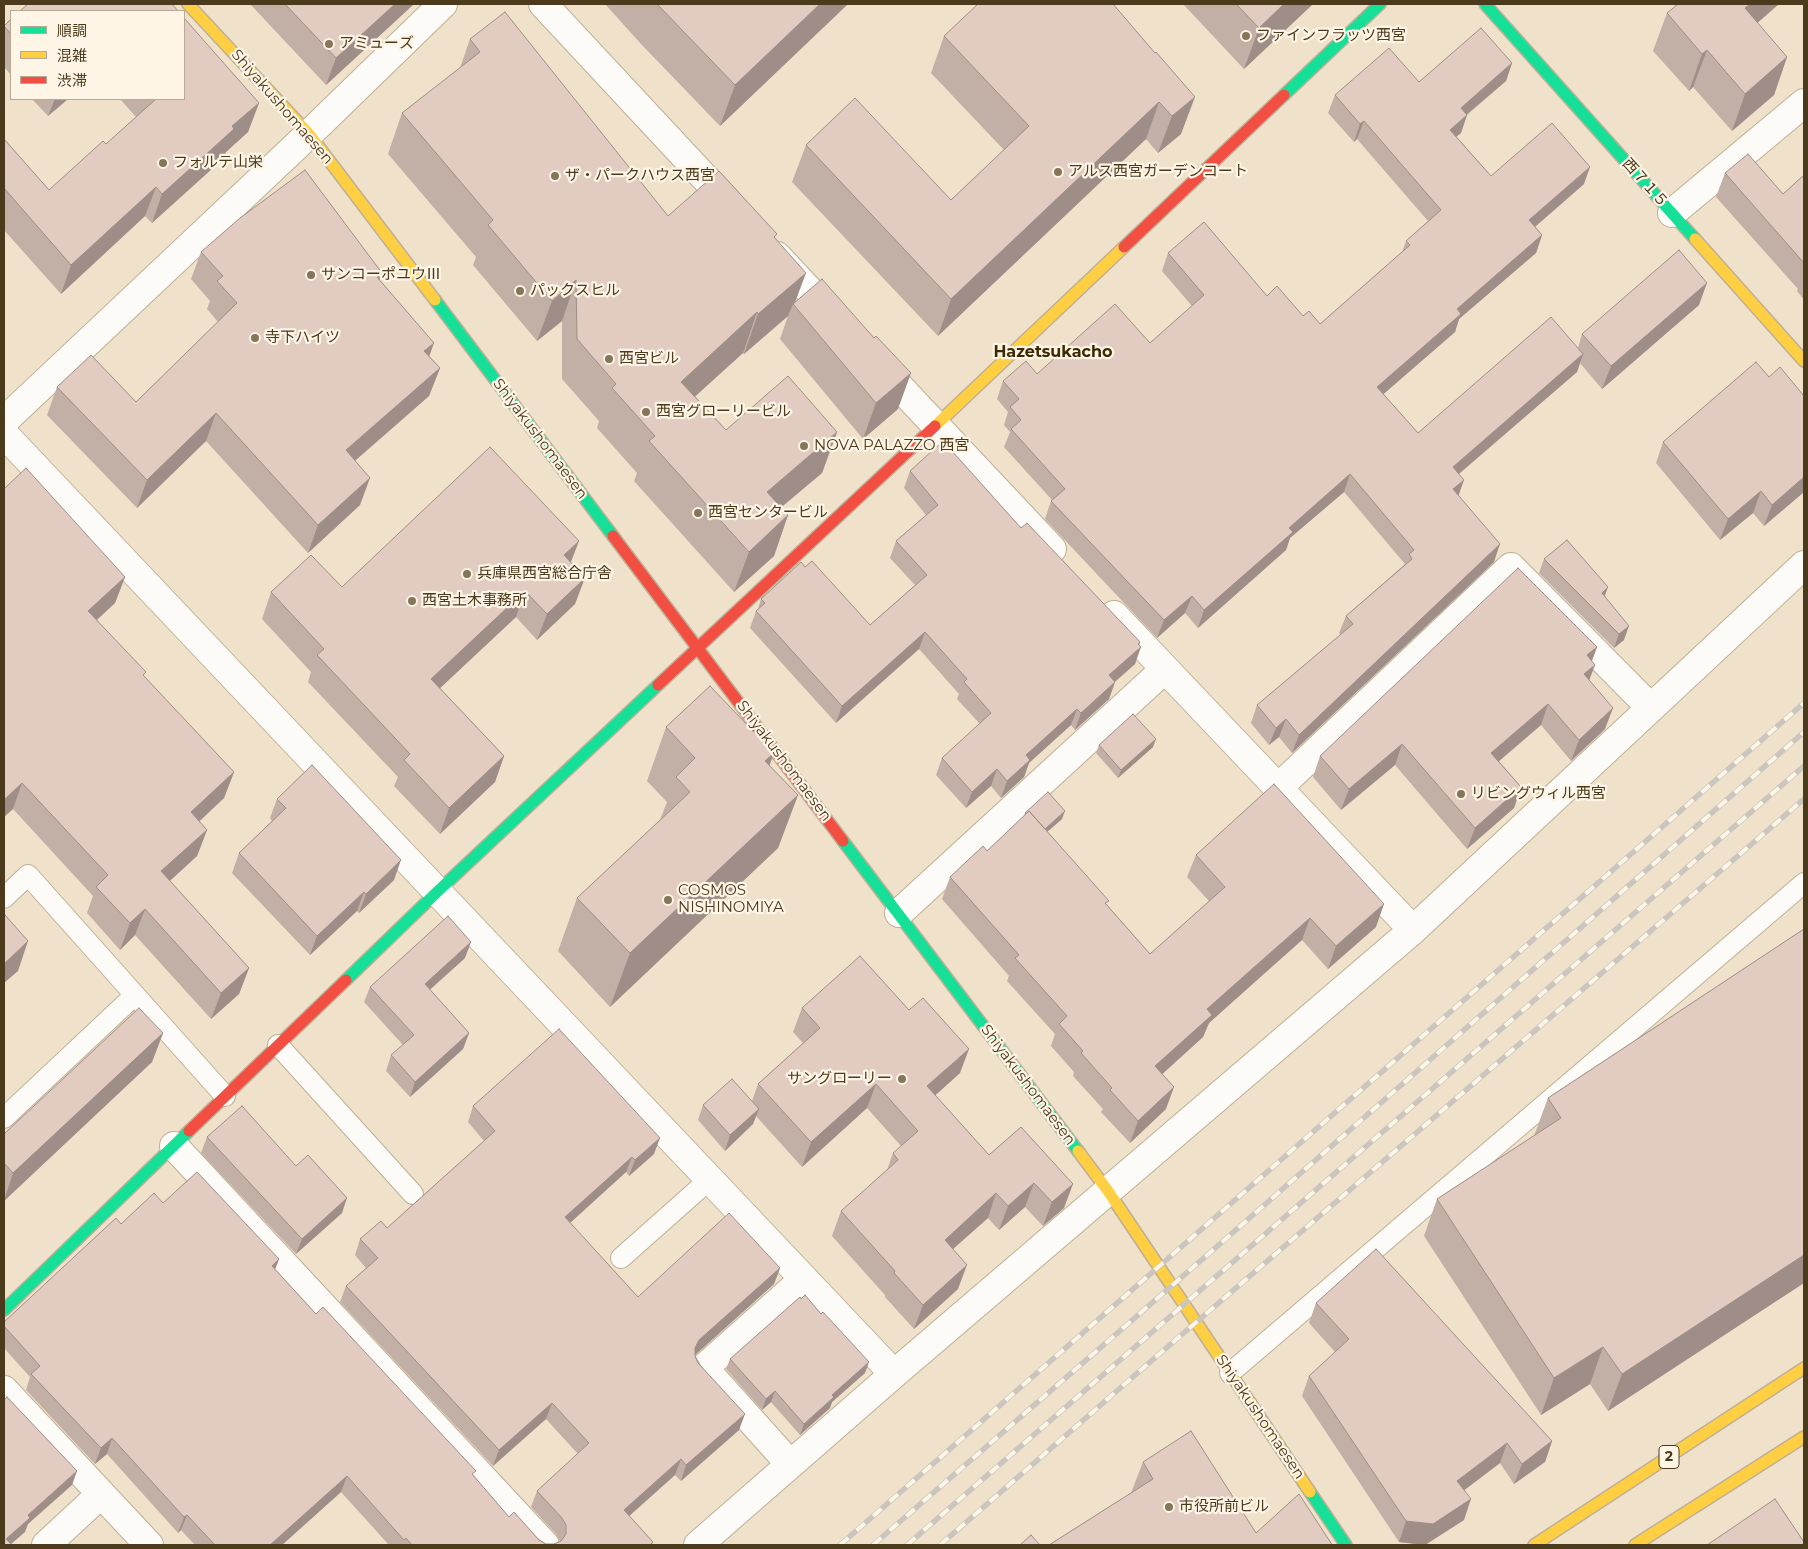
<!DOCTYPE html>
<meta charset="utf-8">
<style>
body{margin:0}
#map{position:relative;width:1808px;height:1549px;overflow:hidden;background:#f0e2ca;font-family:Montserrat,"Noto Sans JP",sans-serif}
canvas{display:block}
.frame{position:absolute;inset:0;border:5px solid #4b3a1c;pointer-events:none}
.legend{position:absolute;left:10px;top:10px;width:175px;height:90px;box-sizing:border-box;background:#fef5e7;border:1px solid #b6aa96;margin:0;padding:6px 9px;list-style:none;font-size:15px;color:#4b3a1c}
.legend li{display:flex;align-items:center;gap:10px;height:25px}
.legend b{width:25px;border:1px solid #b6aa96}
</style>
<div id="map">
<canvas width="1808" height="1549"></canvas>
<div class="frame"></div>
<ul class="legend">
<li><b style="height:6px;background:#16e098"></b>順調</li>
<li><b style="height:6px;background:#ffcf43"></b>混雑</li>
<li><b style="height:6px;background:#f24e42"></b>渋滞</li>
</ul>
</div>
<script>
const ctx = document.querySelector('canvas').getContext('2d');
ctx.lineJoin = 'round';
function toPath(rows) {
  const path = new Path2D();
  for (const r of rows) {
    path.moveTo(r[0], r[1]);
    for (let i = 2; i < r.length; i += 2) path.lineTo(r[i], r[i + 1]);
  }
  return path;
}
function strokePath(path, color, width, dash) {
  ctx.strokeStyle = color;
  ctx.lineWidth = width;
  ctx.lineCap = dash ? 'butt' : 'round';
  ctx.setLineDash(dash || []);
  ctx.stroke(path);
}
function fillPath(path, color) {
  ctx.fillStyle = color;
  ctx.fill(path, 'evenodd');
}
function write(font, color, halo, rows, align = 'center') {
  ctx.font = font + ' Montserrat,"Noto Sans JP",sans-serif';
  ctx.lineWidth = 4.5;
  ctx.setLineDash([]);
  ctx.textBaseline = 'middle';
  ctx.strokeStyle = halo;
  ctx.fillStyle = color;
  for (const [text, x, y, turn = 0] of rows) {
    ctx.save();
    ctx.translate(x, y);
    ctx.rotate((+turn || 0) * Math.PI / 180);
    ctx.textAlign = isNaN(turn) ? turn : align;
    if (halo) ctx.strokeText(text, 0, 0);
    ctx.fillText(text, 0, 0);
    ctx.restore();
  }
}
const lane = toPath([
 [4,898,28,875,225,1096],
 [278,1045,413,1194],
 [4,1118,135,995],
 [621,1258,710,1179],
 [1230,1373,1804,883]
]);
const street = toPath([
 [543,4,733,208],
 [1672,213,1804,103],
 [777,256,835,318],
 [878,364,1052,549],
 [4,421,309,134,443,4],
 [4,434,894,1374],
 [1114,615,1413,930],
 [1278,788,1511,567,1651,708],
 [899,913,1165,669],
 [174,1146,545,1545],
 [4,1390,149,1545],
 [790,1464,704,1368,804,1279],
 [46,1545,101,1494],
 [698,1545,894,1374,1413,930,1804,565]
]);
const fast = toPath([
 [1485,4,1695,239],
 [1284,95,1380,4],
 [435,300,613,536],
 [843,841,1078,1151],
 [346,980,437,892,658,685],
 [4,1310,189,1131],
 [1310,1492,1346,1545]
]);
const slow = toPath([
 [188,4,309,134,435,300],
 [1695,239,1804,361],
 [935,426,1124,247],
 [1078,1151,1108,1191,1310,1492],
 [1534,1545,1804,1368],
 [1635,1545,1804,1437]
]);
const jam = toPath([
 [1124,247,1284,95],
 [613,536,843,841],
 [658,685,935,426],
 [189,1131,346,980]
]);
strokePath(lane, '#beaf97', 22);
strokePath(street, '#beaf97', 30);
strokePath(fast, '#beaf97', 14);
strokePath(slow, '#beaf97', 14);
strokePath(jam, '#beaf97', 14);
strokePath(lane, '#fdfbf7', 20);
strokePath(street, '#fdfbf7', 28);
strokePath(fast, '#16e098', 11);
strokePath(slow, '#ffcf43', 11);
strokePath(jam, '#f24e42', 11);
const rail = toPath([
 [840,1545,1804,703],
 [873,1545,1213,1250,1804,732],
 [907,1545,1804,766],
 [940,1545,1157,1356,1804,799]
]);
strokePath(rail, '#cac5be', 5.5);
strokePath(rail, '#fef5e7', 4, [11]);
fillPath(toPath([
 [250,4,414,4,326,85],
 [605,4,848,4,720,126,641,44],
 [1113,4,1181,134,1158,153,1146,139,938,336,792,182,806,145,951,200,1004,150,931,73,944,36],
 [1183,4,1313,4,1244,69],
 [1779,4,1757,23,1787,57,1774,95,1732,131,1693,87,1689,91,1653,51,1667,13],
 [11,19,11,75,4,67,4,26],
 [470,39,668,216,776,238,795,301,898,409,863,439,780,339,788,316,744,354,743,353,695,396,726,430,837,432,822,473,781,507,788,515,774,556,734,592,634,481,637,473,597,428,599,421,562,379,562,321,537,341,473,265,476,257,388,154,402,113,460,68],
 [1512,63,1506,81,1467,115,1461,133,1456,136,1491,176,1584,184,1535,227,1542,235,1536,253,1459,319,1455,332,1383,394,1418,433,1578,348,1582,334,1699,305,1602,389,1580,363,1577,372,1459,474,1458,495,1494,562,1292,753,1279,737,1269,745,1251,723,1257,705,1341,635,1339,633,1346,616,1405,564,1344,492,1290,538,1286,550,1198,628,1185,613,1157,638,1045,519,1051,501,1052,500,1004,447,1010,432,1004,425,1008,412,997,399,1003,381,1037,374,1150,343,1192,306,1162,271,1168,253,1267,296,1303,316,1320,324,1402,252,1406,241,1428,221,1357,139,1354,142,1328,113,1335,95,1419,82],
 [32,99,68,99,48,116],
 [120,99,184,99,259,103,248,132,226,152,224,158,152,223,145,216,61,294,4,230,4,139,49,190,106,144,136,117],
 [1725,173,1783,194,1804,175,1804,300,1797,291,1798,289,1716,197],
 [201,252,379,280,429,356,440,368,429,396,355,461,360,505,308,553,206,441,137,508,47,415,57,387,136,402,218,322,207,309,210,301,191,279],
 [1769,377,1804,492,1764,526,1753,513,1720,540,1656,463,1663,442],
 [910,471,1021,528,1140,642,1135,664,1115,682,1109,699,1075,730,1071,725,1029,763,1024,777,1001,798,991,786,966,808,936,775,942,758,980,724,957,699,959,694,919,649,836,723,750,628,756,611,758,609,761,599,805,567,870,625,915,585,890,558,896,541,926,515,904,488],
 [4,489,125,577,115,603,97,620,144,677,234,772,224,798,199,822,207,830,197,856,170,881,249,968,239,994,211,1019,135,935,120,950,87,913,93,896,13,809,4,817],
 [1544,559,1605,596,1624,640,1614,648,1539,573],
 [571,563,575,604,537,640,516,617,440,688,504,756,495,782,440,834,394,786,398,777,308,682,311,672,262,619,271,592,342,587],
 [1597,647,1592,661,1589,680,1605,729,1571,761,1541,725,1499,761,1521,787,1514,808,1467,849,1395,765,1341,810,1313,777,1320,756],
 [666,727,774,753,769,765,798,795,778,848,610,1007,558,951,577,898,660,820,667,802,647,781],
 [1099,745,1153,747,1118,778,1096,753],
 [277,799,394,880,359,913,357,911,310,955,232,873,239,853,272,821,270,818],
 [1025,813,1062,819,1047,832,1107,905,1150,954,1209,901,1187,877,1196,855,1376,927,1328,969,1302,940,1261,976,1209,1023,1203,1037,1162,1074,1166,1109,1130,1143,1101,1112,1103,1109,1073,1076,1074,1072,1051,1046,1055,1034,1007,981,1009,976,942,899,950,877,987,851,1024,816],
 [1804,929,1804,1283,1608,1411,1590,1384,1541,1415,1424,1236,1437,1199,1534,1136,1548,1098],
 [465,958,430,990,469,1033,463,1049,410,1097,386,1071,391,1055,403,1045,364,1002,370,987],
 [802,1008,960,1073,935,1095,989,1155,1021,1127,1064,1208,1043,1226,1025,1207,999,1230,988,1218,953,1249,958,1289,914,1329,885,1297,885,1295,832,1236,841,1211,887,1170,893,1153,901,1146,867,1108,802,1167,756,1116,753,1124,725,1151,698,1120,703,1105,752,1101,758,1084,803,1043,793,1032],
 [163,1033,152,1062,4,1201,4,1134],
 [473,1106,654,1154,629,1176,626,1172,570,1223,638,1297,780,1268,774,1284,695,1355,739,1430,681,1481,675,1475,629,1516,653,1542,652,1545,389,1545,341,1492,282,1545,195,1545,181,1530,178,1533,107,1454,95,1464,26,1390,30,1377,4,1348,4,1322,121,1224,163,1203,279,1259,275,1269,316,1314,474,1476,509,1517,546,1544,554,1544,560,1541,556,1534,531,1507,537,1491,578,1454,546,1419,493,1466,340,1302,346,1286,366,1268,355,1255,360,1239,387,1228,484,1141,468,1122],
 [207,1137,296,1166,342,1213,296,1254,201,1153],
 [1316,1303,1552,1441,1545,1462,1514,1484,1500,1463,1464,1490,1464,1520,1425,1545,1399,1542,1302,1396,1309,1376,1335,1352,1309,1323],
 [730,1359,865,1373,832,1402,830,1408,800,1435,771,1402,762,1410,726,1369],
 [1143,1462,1256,1533,1049,1545,1131,1493]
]), '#c2afa6');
fillPath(toPath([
 [395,4,414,4,326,85,336,58],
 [820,4,848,4,720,126,735,85],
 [1284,4,1313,4,1244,69,1259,28],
 [1750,4,1779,4,1731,46,1745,8],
 [1707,50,1693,87,1689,91,1702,54],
 [1787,57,1774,95,1732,131,1745,94],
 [1512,63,1506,81,1454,125,1461,108],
 [1195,97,1181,134,1158,153,1172,116],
 [55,99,68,99,48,116],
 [1159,102,1146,139,938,336,951,299],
 [259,103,248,132,226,152,224,158,152,223,162,194,232,126],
 [1467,115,1461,133,1444,147,1450,130],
 [1364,121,1357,139,1354,142,1360,124],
 [1590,167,1584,184,1522,238,1529,220],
 [156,187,145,216,61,294,71,265],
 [1542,235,1536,253,1459,319,1455,332,1371,405,1377,387,1457,309],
 [382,273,372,301,377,277],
 [806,273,794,305,793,304,788,316,744,354,758,314],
 [576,280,562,321,537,341,552,301],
 [1707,283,1699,305,1602,389,1611,366],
 [757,312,743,353,667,422,681,382],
 [434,343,424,371,424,351],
 [1583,354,1577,372,1447,484,1453,467],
 [440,368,429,396,335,478,346,450],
 [911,373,898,409,863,439,876,403],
 [216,413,206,441,137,508,147,480],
 [837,432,822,473,752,532,767,492],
 [1350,474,1344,492,1290,538,1286,550,1198,628,1204,610,1289,528],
 [1804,477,1804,492,1764,526,1772,505],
 [370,478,360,505,308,553,318,525],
 [1464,480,1458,497,1453,489],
 [1761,491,1753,513,1720,540,1728,519],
 [788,515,774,556,734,592,749,552],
 [579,541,569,567,564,555],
 [1500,544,1494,562,1292,753,1299,735],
 [125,577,115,603,78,637,88,611],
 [585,578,575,604,537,640,547,614],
 [1608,587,1603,601,1602,593],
 [525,591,516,617,422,705,431,679],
 [1192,596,1185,613,1157,638,1164,620],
 [1629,626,1624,640,1614,648,1619,634],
 [925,632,919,649,836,723,842,706],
 [1140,642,1136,651,1141,647,1135,664,1103,692,1109,675],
 [1597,647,1589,668,1587,655],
 [1595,665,1587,686,1584,674],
 [1115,682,1109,699,1075,730,1081,713],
 [1548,704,1541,725,1484,774,1491,753],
 [1613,708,1605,729,1571,761,1579,740],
 [1077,709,1071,725,1029,763,1024,777,1001,798,1007,781,1026,755],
 [1286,719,1279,737,1269,745,1276,728],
 [1156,739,1153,747,1118,778,1121,770],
 [1402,744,1395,765,1341,810,1349,789],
 [774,753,755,806,765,761],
 [504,756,495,782,440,834,449,808],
 [997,769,991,786,966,808,972,792],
 [234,772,224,798,181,838,191,812],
 [22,783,13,809,4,817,4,800],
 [1521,787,1514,808,1467,849,1475,828],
 [798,795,778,848,610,1007,630,953],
 [1065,811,1062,819,1039,839,1042,832],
 [207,830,197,856,152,897,161,871],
 [401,860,394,880,359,913,366,894],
 [364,892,357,911,310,955,317,936],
 [1384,904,1376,927,1328,969,1336,946],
 [145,909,135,935,120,950,130,923],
 [1310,918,1302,940,1209,1023,1203,1037,1147,1088,1155,1066,1207,1009],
 [28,941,18,971,4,983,4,964],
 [471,942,465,958,419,999,425,984],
 [249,968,239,994,211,1019,221,993],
 [163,1033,152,1062,4,1201,13,1173],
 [469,1033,463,1049,410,1097,415,1082],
 [969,1049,960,1073,918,1111,927,1086],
 [876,1084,867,1108,802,1167,811,1142],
 [1174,1087,1166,1109,1130,1143,1138,1121],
 [759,1109,753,1124,725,1151,730,1135],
 [660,1138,654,1154,629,1176,635,1160],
 [632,1157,626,1172,559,1233,565,1217],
 [1034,1183,1025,1207,999,1230,1008,1206],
 [1073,1184,1064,1208,1043,1226,1052,1202],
 [996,1193,988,1218,936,1264,945,1240],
 [347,1198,342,1213,296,1254,302,1239],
 [1804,1255,1804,1283,1608,1411,1622,1374],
 [279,1259,273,1275,272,1266],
 [967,1265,958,1289,914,1329,923,1305],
 [780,1268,774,1284,694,1356,695,1348,699,1340],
 [1603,1347,1590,1384,1541,1415,1554,1378],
 [869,1362,865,1373,832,1402,830,1408,800,1435,804,1424,832,1395],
 [775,1391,771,1402,762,1410,766,1399],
 [552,1403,546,1419,493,1466,499,1450],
 [745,1414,739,1430,681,1481,686,1465],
 [112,1438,107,1454,95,1464,101,1448],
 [1552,1441,1545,1462,1514,1484,1522,1464],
 [1507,1443,1500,1463,1450,1501,1457,1481],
 [681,1459,675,1475,618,1526,624,1510],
 [77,1471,72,1485,28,1524,25,1532,10,1545,6,1539,28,1515],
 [347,1476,341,1492,282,1545,270,1545],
 [1471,1499,1464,1520,1425,1545,1399,1542,1406,1521],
 [187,1515,181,1530,178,1533,184,1517]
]), '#9e8e87');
const building = toPath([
 [28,4,172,4,178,11,20,11,28,4],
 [285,4,395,4,336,58,285,4],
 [657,4,820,4,735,85,657,4],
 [978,4,1113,4,1155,53,1156,52,1195,97,1172,116,1159,102,951,299,806,145,855,98,951,200,1029,126,944,36,978,4],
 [1236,4,1284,4,1259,28,1236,4],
 [1678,4,1750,4,1745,8,1787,57,1745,94,1707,50,1702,54,1667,13,1678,4],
 [505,12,668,216,719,171,777,234,774,237,806,273,758,314,757,312,681,382,726,430,788,376,837,432,767,492,788,515,749,552,649,441,655,436,612,388,616,384,577,339,576,280,552,301,488,225,493,220,402,113,480,52,470,39,505,12],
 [184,18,259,103,232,126,234,129,162,194,156,187,71,265,4,188,4,139,49,190,103,141,106,144,156,99,184,99,184,18],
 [11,19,11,34,4,26,11,19],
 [1481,28,1512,63,1461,108,1467,115,1450,130,1491,176,1552,123,1590,167,1529,220,1542,235,1457,309,1461,314,1377,387,1418,433,1551,317,1583,354,1453,467,1464,480,1453,489,1500,544,1299,735,1286,719,1276,728,1257,705,1353,624,1346,616,1412,559,1409,554,1414,550,1350,474,1289,528,1293,532,1204,610,1192,596,1164,620,1051,501,1065,489,1011,429,1021,420,1010,407,1019,399,1003,381,1026,361,1037,374,1115,304,1150,343,1204,295,1168,253,1204,222,1267,296,1277,286,1303,316,1309,311,1320,324,1410,245,1406,241,1441,210,1364,121,1360,124,1335,95,1389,48,1419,82,1481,28],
 [1748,154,1783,194,1804,175,1804,263,1725,173,1748,154],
 [305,170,382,273,377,277,434,343,424,351,440,368,346,450,370,478,318,525,216,413,147,480,57,387,91,355,136,402,237,303,217,281,223,276,201,252,240,218,305,170],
 [1679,250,1707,283,1611,366,1582,334,1679,250],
 [822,279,874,338,876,336,911,373,876,403,793,304,822,279],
 [1756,362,1769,377,1780,367,1804,396,1804,477,1772,505,1761,491,1728,519,1663,442,1756,362],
 [943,441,1021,528,1027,523,1140,642,1138,644,1141,647,1109,675,1115,682,1081,713,1077,709,1026,755,1030,760,1007,781,997,769,972,792,942,758,991,713,964,682,967,679,925,632,842,706,756,611,765,603,761,599,801,562,805,567,812,561,870,625,927,575,896,541,938,505,910,471,943,441],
 [490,447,579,541,564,555,585,578,547,614,525,591,431,679,504,756,449,808,404,760,410,754,317,655,324,649,271,592,311,555,342,587,490,447],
 [26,468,125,577,88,611,146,672,143,675,234,772,191,812,207,830,161,871,249,968,221,993,145,909,130,923,96,887,108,875,22,783,4,800,4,489,26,468],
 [1567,540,1608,587,1602,593,1629,626,1619,634,1544,559,1567,540],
 [1518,568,1597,647,1587,655,1595,665,1584,674,1613,708,1579,740,1548,704,1491,753,1521,787,1475,828,1402,744,1349,789,1320,756,1518,568],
 [710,686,774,753,765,761,798,795,630,953,577,898,690,792,676,777,695,758,666,727,710,686],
 [1133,714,1156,739,1121,770,1099,745,1133,714],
 [312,765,401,860,366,894,364,892,317,936,239,853,286,808,277,799,312,765],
 [1274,784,1384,904,1336,946,1310,918,1269,954,1207,1009,1212,1015,1155,1066,1174,1087,1138,1121,1110,1090,1112,1088,1081,1053,1083,1051,1059,1024,1067,1016,1015,958,1019,955,950,877,983,846,987,851,1029,811,1109,901,1105,903,1150,954,1225,887,1196,855,1274,784],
 [1048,792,1065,811,1045,829,1029,811,1026,814,1025,813,1048,792],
 [5,915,28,941,4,964,4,916,5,915],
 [448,916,471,942,425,984,469,1033,415,1082,391,1055,414,1035,370,987,448,916],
 [1804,929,1804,1255,1622,1374,1603,1347,1554,1378,1437,1199,1561,1118,1548,1098,1804,929],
 [860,956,909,1010,923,998,969,1049,927,1086,989,1155,1021,1127,1073,1184,1052,1202,1034,1183,1008,1206,996,1193,945,1240,967,1265,923,1305,894,1273,895,1271,841,1211,898,1160,893,1153,918,1131,876,1084,811,1142,758,1084,820,1028,802,1008,860,956],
 [139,1008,163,1033,13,1173,4,1163,4,1134,139,1008],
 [559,1029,660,1138,635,1160,632,1157,565,1217,638,1297,729,1213,780,1268,699,1340,695,1348,695,1356,698,1363,745,1414,686,1465,681,1459,624,1510,653,1542,650,1545,412,1545,406,1538,404,1540,347,1476,270,1545,215,1545,187,1515,184,1517,112,1438,101,1448,31,1374,40,1366,4,1326,4,1322,116,1218,121,1224,154,1193,163,1203,197,1172,279,1259,272,1266,316,1314,323,1307,476,1471,472,1474,509,1517,514,1512,539,1540,546,1544,554,1544,561,1541,566,1534,566,1525,562,1518,537,1491,589,1443,552,1403,499,1450,346,1286,378,1258,360,1239,381,1221,387,1228,495,1131,473,1106,559,1029],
 [732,1079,759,1109,730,1135,703,1105,732,1079],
 [242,1106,296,1166,308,1155,347,1198,302,1239,207,1137,242,1106],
 [1376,1249,1552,1441,1522,1464,1507,1443,1457,1481,1471,1499,1433,1524,1406,1521,1309,1376,1349,1339,1316,1303,1376,1249],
 [805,1295,821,1314,823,1312,869,1362,832,1395,834,1397,804,1424,775,1391,766,1399,730,1359,800,1297,801,1299,805,1295],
 [7,1397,77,1471,28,1515,30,1518,6,1539,12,1545,4,1545,4,1400,7,1397],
 [1191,1431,1256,1533,1299,1494,1331,1543,1332,1545,1049,1545,1153,1479,1143,1462,1191,1431],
 [1775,1499,1804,1542,1804,1545,1707,1545,1775,1499],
 [1031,1535,1040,1545,1020,1545,1031,1535]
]);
fillPath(building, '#e2cbc1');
strokePath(building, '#9e8e87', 1);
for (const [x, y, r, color] of [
 [1246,36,5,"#857559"],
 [329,44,5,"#857559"],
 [163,163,5,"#857559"],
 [1058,172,5,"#857559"],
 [555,176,5,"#857559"],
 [311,275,5,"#857559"],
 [520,291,5,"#857559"],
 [255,338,5,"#857559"],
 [609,359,5,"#857559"],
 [646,412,5,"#857559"],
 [804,446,5,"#857559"],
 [698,513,5,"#857559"],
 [467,574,5,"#857559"],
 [412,601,5,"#857559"],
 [1461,794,5,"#857559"],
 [668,900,5,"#857559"],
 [902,1079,5,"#857559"],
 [1169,1507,5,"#857559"]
]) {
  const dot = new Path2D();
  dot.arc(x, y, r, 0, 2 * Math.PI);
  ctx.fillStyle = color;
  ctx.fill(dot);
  strokePath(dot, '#fef5e7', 2);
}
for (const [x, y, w] of [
 [1669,1457,20]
]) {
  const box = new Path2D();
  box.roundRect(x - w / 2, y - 11.5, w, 23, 4);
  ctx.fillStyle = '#fef5e7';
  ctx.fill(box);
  strokePath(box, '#4b3a1c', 1);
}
write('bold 14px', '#4b3a1c', null, [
 ["2",1669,1457]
]);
write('15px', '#4b3a1c', '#fef5e7', [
 ["ファインフラッツ西宮",1256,36],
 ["アミューズ",339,44],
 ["フォルテ山栄",173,163],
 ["アルス西宮ガーデンコート",1068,172],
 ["ザ・パークハウス西宮",565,176],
 ["サンコーポユウⅢ",321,275],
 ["パックスヒル",530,291],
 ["寺下ハイツ",265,338],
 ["西宮ビル",619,359],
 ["西宮グローリービル",656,412],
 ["NOVA PALAZZO 西宮",814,446],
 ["西宮センタービル",708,513],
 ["兵庫県西宮総合庁舎",477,574],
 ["西宮土木事務所",422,601],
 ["リビングウィル西宮",1471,794],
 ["COSMOS",678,891],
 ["NISHINOMIYA",678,908],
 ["サングローリー",892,1079,"right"],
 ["市役所前ビル",1179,1507]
], 'left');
write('15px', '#4b3a1c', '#fef5e7', [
 ["Shiyakushomaesen",282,107,49],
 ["西７１５",1645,183,48],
 ["Shiyakushomaesen",540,439,53],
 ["Shiyakushomaesen",784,761,53],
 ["Shiyakushomaesen",1028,1085,53],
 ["Shiyakushomaesen",1260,1417,56]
]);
write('bold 16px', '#3d2900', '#fef5e7', [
 ["Hazetsukacho",1053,352]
]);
</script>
